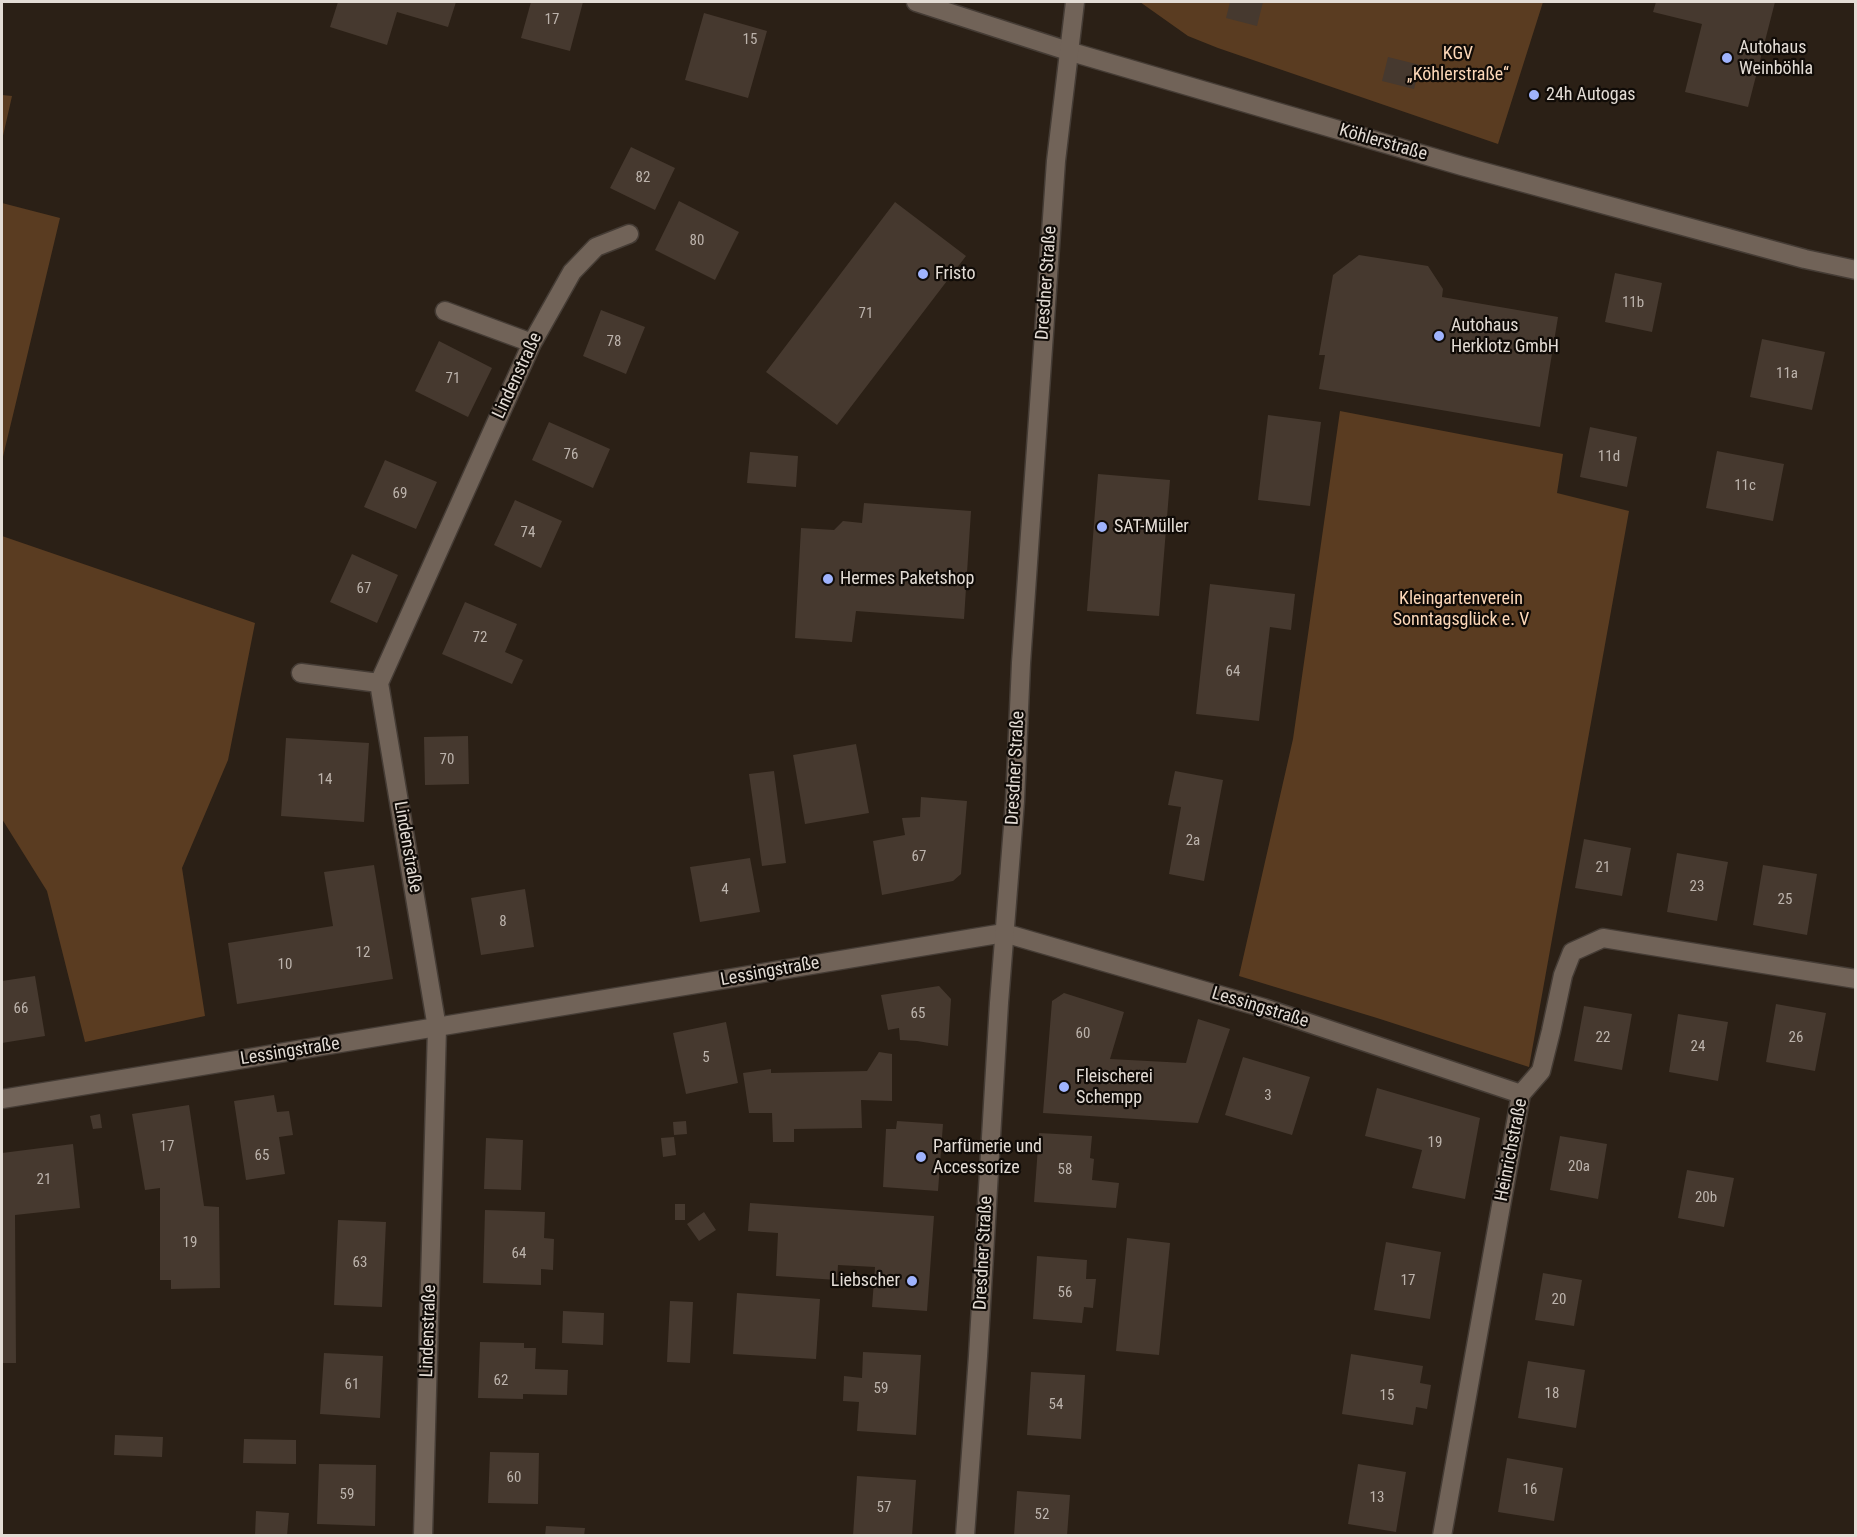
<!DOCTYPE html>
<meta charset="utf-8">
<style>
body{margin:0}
#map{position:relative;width:1857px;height:1537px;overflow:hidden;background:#2b2016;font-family:"Roboto Condensed",sans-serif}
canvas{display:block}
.frame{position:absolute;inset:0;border:3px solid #e3dcd5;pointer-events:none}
</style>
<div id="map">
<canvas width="1857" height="1537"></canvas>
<div class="frame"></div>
</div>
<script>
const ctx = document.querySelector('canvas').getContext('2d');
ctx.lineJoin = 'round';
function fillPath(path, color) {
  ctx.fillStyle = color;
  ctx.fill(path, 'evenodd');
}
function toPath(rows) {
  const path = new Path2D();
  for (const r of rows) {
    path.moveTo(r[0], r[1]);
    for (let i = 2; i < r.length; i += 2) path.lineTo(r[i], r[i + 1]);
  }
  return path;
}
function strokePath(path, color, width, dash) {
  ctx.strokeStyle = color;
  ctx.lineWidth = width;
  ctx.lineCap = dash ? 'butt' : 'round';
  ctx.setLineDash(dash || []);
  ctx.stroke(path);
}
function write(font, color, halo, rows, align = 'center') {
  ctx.font = font + ' "Roboto Condensed",sans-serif';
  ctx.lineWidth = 4.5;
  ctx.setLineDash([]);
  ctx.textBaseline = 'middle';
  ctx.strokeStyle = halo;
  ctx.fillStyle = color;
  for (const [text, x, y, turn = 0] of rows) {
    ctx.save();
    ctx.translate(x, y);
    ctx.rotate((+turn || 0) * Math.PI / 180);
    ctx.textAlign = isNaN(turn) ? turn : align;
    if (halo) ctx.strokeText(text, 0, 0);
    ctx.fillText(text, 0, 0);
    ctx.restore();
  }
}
fillPath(toPath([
 [1140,2,1543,2,1498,144,1218,48,1188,36],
 [2,95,12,96,2,140],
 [2,203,60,218,2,461],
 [1340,411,1563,454,1557,493,1629,511,1529,1067,1377,1018,1239,976,1293,739],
 [2,536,255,623,228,760,182,868,205,1016,85,1042,47,891,2,819]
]), '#5a3c21');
fillPath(toPath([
 [338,2,456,2,448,27,397,12,387,45,330,27],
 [531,2,583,2,570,51,521,38],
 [1230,2,1263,2,1257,26,1226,18],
 [1656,2,1775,2,1748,107,1685,92,1702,24,1653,12],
 [704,13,767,31,748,98,685,80],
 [1388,57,1420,65,1414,89,1382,81],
 [631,147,675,168,655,210,610,188],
 [679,201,739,232,715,280,655,250],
 [895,202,966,256,837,425,766,372],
 [1359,255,1428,266,1443,289,1442,297,1558,317,1540,427,1319,389,1325,355,1319,355,1333,275],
 [1615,273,1662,283,1652,332,1605,322],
 [601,310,645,327,626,374,583,356],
 [1762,339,1825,352,1812,410,1750,397],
 [439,341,492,368,468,417,415,391],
 [1268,415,1321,422,1310,506,1258,500],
 [549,422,610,449,593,488,532,460],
 [1590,427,1637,437,1627,487,1580,477],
 [1717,451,1784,464,1773,521,1706,508],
 [750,452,798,456,796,487,747,483],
 [385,460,437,482,416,529,364,507],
 [1098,474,1170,480,1159,616,1087,611],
 [515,500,562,521,541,568,494,545],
 [864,503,971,511,964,619,856,611,852,642,795,638,801,528,834,530,843,521,862,523],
 [352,554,398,575,377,623,330,602],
 [1210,584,1295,594,1291,630,1270,627,1259,721,1196,714],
 [465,602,517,624,505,652,523,660,512,684,442,654],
 [468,736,469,784,425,785,424,737],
 [286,738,369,743,364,822,281,816],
 [856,744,869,813,805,824,793,755],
 [774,771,786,863,762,866,749,774],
 [1175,771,1223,780,1204,881,1169,874,1181,807,1168,805],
 [921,797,967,801,961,874,953,881,882,895,873,841,905,835,902,818,920,817],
 [1584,839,1631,848,1622,896,1575,888],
 [1677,853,1728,862,1717,921,1667,912],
 [750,858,760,912,700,922,690,867],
 [374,865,393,979,237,1004,228,943,333,926,324,872],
 [1763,865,1817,874,1807,935,1753,925],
 [525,889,534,947,481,955,471,898],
 [35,976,45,1036,2,1043,2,981],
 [939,986,951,999,948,1046,917,1041,900,1040,899,1028,888,1030,881,995],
 [1064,993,1124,1012,1110,1059,1186,1063,1198,1019,1230,1029,1198,1123,1043,1113,1052,1001],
 [1776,1004,1826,1013,1815,1071,1766,1062],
 [1584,1006,1632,1014,1622,1070,1574,1061],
 [1678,1014,1728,1022,1718,1081,1669,1072],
 [726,1022,738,1083,686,1094,673,1033],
 [879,1052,892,1054,892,1101,861,1100,862,1128,794,1129,794,1142,773,1142,772,1113,749,1113,743,1073,771,1069,771,1073,867,1071],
 [1243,1057,1310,1077,1292,1135,1225,1115],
 [1377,1088,1480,1118,1465,1199,1412,1188,1422,1150,1365,1136],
 [274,1095,277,1112,289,1111,293,1135,279,1137,285,1174,246,1180,234,1101],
 [189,1105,204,1206,219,1207,220,1288,171,1289,171,1280,160,1280,160,1188,145,1190,132,1114],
 [100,1114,102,1128,93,1129,90,1116],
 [686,1121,687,1134,674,1135,673,1122],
 [897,1121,943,1124,938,1191,883,1187,886,1129,896,1129],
 [1039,1133,1092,1136,1090,1158,1094,1159,1092,1180,1119,1183,1116,1208,1034,1202],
 [1560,1136,1607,1144,1598,1199,1550,1190],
 [674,1137,676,1155,663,1157,661,1138],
 [486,1138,523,1140,521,1190,484,1189],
 [73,1144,80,1208,15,1215,16,1363,2,1363,2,1153],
 [1687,1170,1734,1178,1724,1227,1678,1218],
 [750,1203,934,1216,927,1311,872,1307,875,1267,838,1265,837,1280,776,1276,778,1233,748,1231],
 [675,1204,685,1204,685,1220,675,1220],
 [485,1210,545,1212,544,1238,554,1239,553,1270,541,1269,541,1285,483,1283],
 [704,1212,716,1230,699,1241,687,1224],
 [338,1220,386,1222,382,1307,334,1305],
 [1127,1238,1170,1243,1159,1355,1116,1351],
 [1386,1242,1441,1252,1430,1319,1374,1310],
 [1037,1256,1087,1260,1086,1279,1096,1279,1093,1308,1084,1307,1082,1323,1033,1319],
 [1543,1273,1582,1280,1574,1326,1535,1320],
 [737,1293,820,1299,816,1359,733,1354],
 [670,1301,693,1302,690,1363,667,1362],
 [563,1311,604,1313,603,1345,562,1343],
 [480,1342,524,1343,524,1348,536,1348,535,1369,568,1370,567,1395,523,1394,523,1399,478,1398],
 [863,1352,921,1355,916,1435,857,1431,859,1402,843,1401,844,1376,862,1378],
 [324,1353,383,1356,380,1418,320,1414],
 [1351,1354,1423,1366,1420,1383,1431,1385,1427,1409,1416,1407,1413,1425,1342,1414],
 [1528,1361,1585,1370,1576,1428,1518,1418],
 [1031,1372,1085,1375,1081,1439,1027,1435],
 [115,1435,163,1437,162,1457,114,1455],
 [244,1439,296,1440,296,1464,243,1463],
 [490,1452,539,1453,538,1504,488,1503],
 [1507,1458,1563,1468,1554,1521,1498,1512],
 [319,1464,376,1465,375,1526,317,1524],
 [1358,1464,1406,1472,1396,1532,1348,1524],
 [857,1476,916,1480,912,1536,853,1536],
 [1017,1491,1070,1495,1067,1536,1014,1536],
 [256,1511,289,1513,287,1536,255,1536],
 [546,1526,585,1528,584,1536,545,1536]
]), '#46392f');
const minor = toPath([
 [445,311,532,343],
 [301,673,379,683],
 [2,1099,1004,933,1264,1008,1521,1094],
 [423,1536,437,1028,379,683,532,343,572,272,596,247,629,234],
 [1442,1536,1521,1094,1541,1071,1551,1031,1563,975,1572,952,1603,938,1856,979]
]);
const tertiary = toPath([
 [916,2,1068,51,1462,166,1805,259,1856,270]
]);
const secondary = toPath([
 [965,1536,978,1356,999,1003,1015,801,1021,663,1056,161,1075,2]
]);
strokePath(minor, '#453c35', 21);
strokePath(tertiary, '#453c35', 21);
strokePath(secondary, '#453c35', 21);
strokePath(minor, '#716358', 18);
strokePath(tertiary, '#716358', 18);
strokePath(secondary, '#716358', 18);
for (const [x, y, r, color] of [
 [1727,58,6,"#9fb3fd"],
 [1534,95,6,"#9fb3fd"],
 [923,274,6,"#9fb3fd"],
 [1439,336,6,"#9fb3fd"],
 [1102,527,6,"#9fb3fd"],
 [828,579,6,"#9fb3fd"],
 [1064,1087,6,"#9fb3fd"],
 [921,1157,6,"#9fb3fd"],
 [912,1281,6,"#9fb3fd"]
]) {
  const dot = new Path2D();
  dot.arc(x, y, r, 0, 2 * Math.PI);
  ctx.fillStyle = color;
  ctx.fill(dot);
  strokePath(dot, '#100b07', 2);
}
write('15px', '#bcb3ac', null, [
 ["17",552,20],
 ["15",750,40],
 ["82",643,178],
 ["80",697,241],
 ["11b",1633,303],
 ["71",866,314],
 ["78",614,342],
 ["11a",1787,374],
 ["71",453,379],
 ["76",571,455],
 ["11d",1609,457],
 ["11c",1745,486],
 ["69",400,494],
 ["74",528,533],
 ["67",364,589],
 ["72",480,638],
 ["64",1233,672],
 ["70",447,760],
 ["14",325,780],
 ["2a",1193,841],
 ["67",919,857],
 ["21",1603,868],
 ["23",1697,887],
 ["4",725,890],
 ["25",1785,900],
 ["8",503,922],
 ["12",363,953],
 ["10",285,965],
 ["66",21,1009],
 ["65",918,1014],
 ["60",1083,1034],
 ["22",1603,1038],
 ["26",1796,1038],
 ["24",1698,1047],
 ["5",706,1058],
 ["3",1268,1096],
 ["19",1435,1143],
 ["17",167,1147],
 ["65",262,1156],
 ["20a",1579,1167],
 ["58",1065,1170],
 ["21",44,1180],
 ["20b",1706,1198],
 ["19",190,1243],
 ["64",519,1254],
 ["63",360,1263],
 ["17",1408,1281],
 ["56",1065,1293],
 ["20",1559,1300],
 ["62",501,1381],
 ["61",352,1385],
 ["59",881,1389],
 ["18",1552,1394],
 ["15",1387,1396],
 ["54",1056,1405],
 ["60",514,1478],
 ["16",1530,1490],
 ["59",347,1495],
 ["13",1377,1498],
 ["57",884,1508],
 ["52",1042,1515]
]);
write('18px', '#e3dcd5', '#100b07', [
 ["Autohaus",1739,48],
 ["Weinböhla",1739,69],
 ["24h Autogas",1546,95],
 ["Fristo",935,274],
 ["Autohaus",1451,326],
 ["Herklotz GmbH",1451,347],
 ["SAT-Müller",1114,527],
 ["Hermes Paketshop",840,579],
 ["Fleischerei",1076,1077],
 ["Schempp",1076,1098],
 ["Parfümerie und",933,1147],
 ["Accessorize",933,1168],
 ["Liebscher",900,1281,"right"]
], 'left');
write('18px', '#fcd7b8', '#100b07', [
 ["KGV",1458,54],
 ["„Köhlerstraße“",1458,75],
 ["Kleingartenverein",1461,599],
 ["Sonntagsglück e. V",1461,620]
]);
write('18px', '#e3dcd5', '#100b07', [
 ["Köhlerstraße",1383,143,16],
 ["Dresdner Straße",1047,283,-86],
 ["Lindenstraße",518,376,-65],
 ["Dresdner Straße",1016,768,-87],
 ["Lindenstraße",407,847,80],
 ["Lessingstraße",770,972,-10],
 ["Lessingstraße",1260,1008,17],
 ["Lessingstraße",290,1052,-9],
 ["Heinrichstraße",1512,1150,-79],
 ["Dresdner Straße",984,1253,-87],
 ["Lindenstraße",429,1331,-88]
]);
</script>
